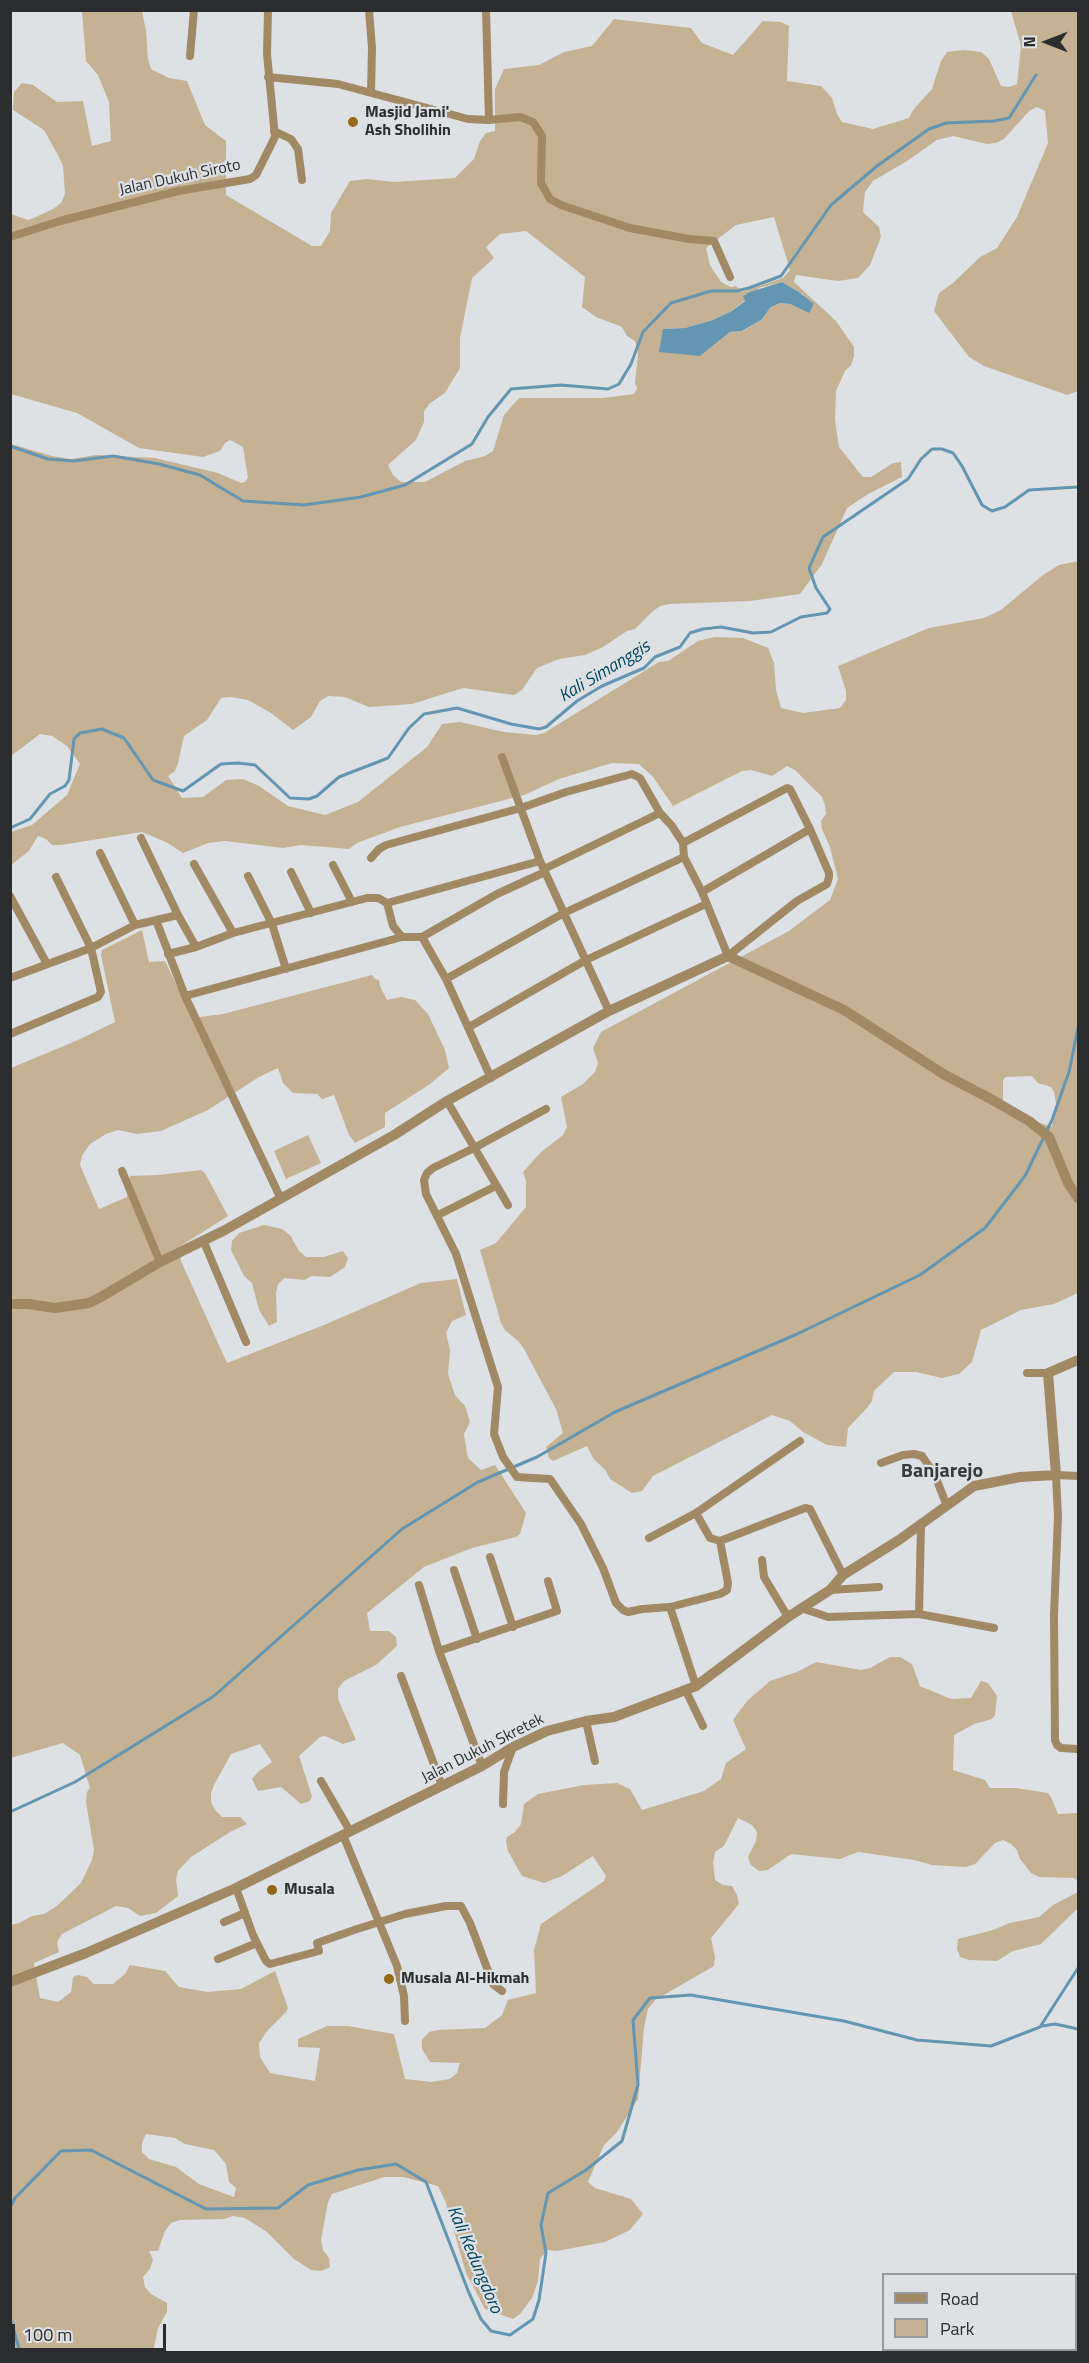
<!DOCTYPE html>
<style>
body{margin:0}
#map{position:relative;width:1089px;height:2363px;overflow:hidden;background:#dde1e3;font-family:"Titillium Web",sans-serif}
canvas{display:block}
.frame{position:absolute;inset:0;border:12px solid #2c2d2e;pointer-events:none}
.legend{position:absolute;left:882px;top:2273px;width:195px;height:78px;box-sizing:border-box;background:#dde1e3;border:2px solid #96999b;margin:0;padding:8px 10px;list-style:none;font-size:18px;color:#2c2d2e}
.legend li{display:flex;align-items:center;gap:12px;height:30px}
.legend b{width:30px;border:2px solid #96999b}
.north{position:absolute;left:1017px;top:12px;width:60px;height:60px;-webkit-text-stroke:4px #dde1e3;paint-order:stroke;rotate:270deg;font-size:16px;font-weight:700;line-height:24px;text-align:center;color:#2c2d2e}
.north::after{content:'';display:block;margin:auto;width:21px;height:27px;background:#2c2d2e;clip-path:polygon(50% 0,100% 100%,50% 72%,0 100%)}
.scale{position:absolute;left:12px;top:2324px;width:154px;height:27px;box-sizing:border-box;border:3px solid #2c2d2e;border-top:0;padding-left:8px;font-size:18px;line-height:21px;white-space:nowrap;color:#2c2d2e;-webkit-text-stroke:4px #dde1e3;paint-order:stroke}
</style>
<div id="map">
<canvas width="1089" height="2363"></canvas>
<div class="frame"></div>
<ul class="legend">
<li><b style="height:8px;background:#a18965"></b>Road</li>
<li><b style="height:16px;background:#c5b295"></b>Park</li>
</ul>
<div class="north">N</div>
<div class="scale">100 m</div>
</div>
<script>
const ctx = document.querySelector('canvas').getContext('2d');
ctx.lineJoin = 'round';
function fillPath(path, color) {
  ctx.fillStyle = color;
  ctx.fill(path, 'evenodd');
}
function toPath(rows) {
  const path = new Path2D();
  for (const r of rows) {
    path.moveTo(r[0], r[1]);
    for (let i = 2; i < r.length; i += 2) path.lineTo(r[i], r[i + 1]);
  }
  return path;
}
function strokePath(path, color, width, dash) {
  ctx.strokeStyle = color;
  ctx.lineWidth = width;
  ctx.lineCap = dash ? 'butt' : 'round';
  ctx.setLineDash(dash || []);
  ctx.stroke(path);
}
function write(font, color, halo, rows, align = 'center') {
  ctx.font = font + ' "Titillium Web",sans-serif';
  ctx.lineWidth = 4.5;
  ctx.setLineDash([]);
  ctx.textBaseline = 'middle';
  ctx.strokeStyle = halo;
  ctx.fillStyle = color;
  for (const [text, x, y, turn = 0] of rows) {
    ctx.save();
    ctx.translate(x, y);
    ctx.rotate((+turn || 0) * Math.PI / 180);
    ctx.textAlign = isNaN(turn) ? turn : align;
    if (halo) ctx.strokeText(text, 0, 0);
    ctx.fillText(text, 0, 0);
    ctx.restore();
  }
}
fillPath(toPath([
 [82,11,142,11,146,31,148,59,151,69,169,78,187,81,205,125,226,141,226,195,312,246,321,246,330,231,331,213,350,181,367,179,394,182,455,178,474,159,480,141,486,133,495,131,495,89,504,69,539,65,564,52,592,46,614,19,691,28,702,43,733,55,763,21,781,22,789,26,787,81,821,86,832,98,837,114,842,122,873,129,909,118,913,110,932,89,941,61,947,52,964,50,981,52,989,59,1001,86,1009,87,1017,84,1021,46,1011,11,1078,11,1078,391,1067,395,984,366,969,357,934,311,939,293,953,283,980,257,997,248,1017,217,1048,143,1045,111,1037,107,1029,111,1004,139,996,143,987,144,953,136,937,140,907,161,873,181,865,192,863,212,879,227,881,237,870,265,858,278,838,281,796,275,794,282,836,321,854,347,854,356,851,365,845,371,836,391,835,420,839,447,863,477,871,477,893,463,901,462,902,477,868,494,847,508,822,564,800,594,750,601,669,604,660,606,652,612,635,629,627,631,603,647,585,655,559,659,537,668,522,690,514,695,463,688,412,704,369,707,345,697,328,696,320,701,311,717,293,730,271,713,248,700,231,697,221,698,207,720,184,736,178,763,175,771,168,776,182,798,203,797,226,780,243,779,259,786,288,806,325,815,358,802,427,747,442,724,460,722,504,732,536,735,544,733,659,662,668,661,698,641,715,637,743,638,768,648,774,663,776,690,781,708,803,713,840,708,846,700,846,691,838,666,929,628,984,618,1001,610,1043,575,1059,565,1078,561,1078,1293,1054,1304,1021,1310,981,1330,972,1362,959,1374,942,1378,916,1372,894,1372,874,1391,872,1401,867,1408,848,1428,846,1447,827,1445,803,1432,790,1421,772,1415,653,1476,642,1491,632,1493,610,1479,606,1471,593,1458,587,1446,553,1461,549,1458,546,1447,563,1433,556,1409,524,1349,519,1342,505,1330,501,1323,480,1250,496,1243,526,1207,526,1181,523,1172,541,1152,563,1135,567,1127,561,1097,583,1084,595,1072,598,1063,593,1048,601,1032,789,931,830,900,838,879,830,847,822,829,821,821,826,814,825,805,822,797,795,770,787,766,772,776,751,770,742,771,673,806,653,777,639,764,612,763,559,779,524,795,400,827,357,843,349,849,301,845,283,848,225,841,208,843,183,853,168,843,142,832,61,845,52,845,46,839,38,836,29,851,11,865,11,832,32,825,67,795,80,764,67,746,52,736,40,734,11,756,11,444,52,456,71,459,96,455,155,458,218,473,241,483,245,482,248,478,243,447,230,440,225,443,220,451,203,457,139,448,77,413,11,394,11,214,28,220,36,217,53,209,61,203,65,194,63,166,59,157,44,130,13,110,14,92,22,83,33,85,57,102,83,101,92,146,111,141,109,102,98,75,86,61],
 [774,217,790,270,783,278,742,292,736,286,731,287,721,282,710,265,706,248,736,225],
 [526,231,585,277,582,307,596,317,622,327,627,336,635,341,638,354,635,382,637,389,634,394,603,398,519,398,504,415,493,451,485,456,465,461,425,482,401,482,393,475,388,465,416,440,424,422,424,412,429,404,445,393,460,368,460,338,472,278,494,258,486,247,500,234],
 [782,282,804,295,809,313,790,304,780,303,771,307,761,320,743,331,730,332,700,356,663,329,685,328,713,320,732,311,759,288],
 [1032,1076,1038,1083,1051,1087,1054,1092,1056,1104,1052,1127,1037,1122,1003,1102,1003,1080,1006,1077],
 [142,930,149,962,165,961,192,1018,223,1014,372,975,375,979,379,980,380,986,387,1000,401,997,415,1000,428,1014,445,1050,449,1068,430,1084,385,1113,385,1127,355,1143,349,1135,334,1095,322,1099,317,1094,293,1093,283,1083,278,1068,259,1077,208,1110,161,1131,137,1134,118,1130,106,1134,90,1144,82,1156,80,1165,99,1209,127,1197,130,1176,158,1175,201,1170,205,1173,228,1216,179,1247,181,1261,227,1363,324,1325,421,1283,457,1279,466,1315,452,1321,446,1333,450,1350,448,1374,455,1395,465,1406,470,1422,464,1434,467,1454,469,1459,481,1470,495,1465,526,1513,520,1534,516,1537,472,1548,424,1567,367,1613,370,1631,389,1631,396,1637,397,1646,376,1665,344,1681,338,1689,338,1699,356,1740,343,1744,325,1736,320,1737,299,1756,312,1796,310,1801,301,1804,281,1787,258,1791,252,1779,259,1771,272,1762,260,1744,231,1754,214,1785,211,1793,211,1802,215,1810,222,1817,240,1817,247,1824,230,1832,191,1857,178,1871,176,1879,178,1896,156,1913,140,1916,128,1908,116,1906,62,1934,57,1942,59,1952,34,1963,40,1998,58,2002,71,1992,73,1977,78,1975,87,1977,94,1984,113,1984,125,1974,130,1965,165,1971,179,1987,208,1992,241,1989,275,1971,288,2008,286,2012,268,2030,259,2043,260,2057,270,2073,315,2081,320,2048,298,2047,298,2039,327,2026,348,2026,394,2034,405,2079,431,2082,450,2079,457,2073,460,2063,430,2062,422,2049,422,2040,429,2032,438,2030,485,2028,502,2015,508,2000,536,1993,534,1950,541,1924,604,1881,606,1876,593,1856,562,1876,544,1883,522,1876,508,1851,506,1842,507,1837,515,1832,521,1824,524,1804,538,1794,584,1785,617,1783,630,1789,642,1810,704,1791,721,1779,726,1763,746,1749,733,1720,747,1701,770,1681,797,1672,816,1662,861,1670,870,1668,890,1657,900,1657,912,1664,920,1686,951,1699,971,1698,981,1681,988,1683,997,1696,995,1715,992,1719,974,1724,954,1735,953,1770,985,1780,990,1788,1016,1788,1048,1793,1051,1797,1058,1814,1078,1813,1078,1881,1074,1878,1039,1877,1031,1873,1020,1859,1017,1850,1011,1844,1003,1840,995,1843,975,1864,966,1867,932,1865,914,1860,858,1852,840,1859,791,1854,768,1870,759,1871,751,1865,748,1857,756,1841,757,1832,752,1825,738,1818,724,1846,715,1852,713,1862,715,1880,723,1885,732,1886,737,1895,739,1904,711,1938,715,1957,714,1966,655,2000,648,2009,644,2028,638,2099,617,2132,604,2145,588,2182,595,2188,631,2199,643,2214,630,2230,605,2242,557,2251,548,2250,540,2259,538,2281,532,2298,520,2314,513,2319,485,2309,466,2273,446,2203,438,2186,403,2177,384,2177,332,2194,328,2202,321,2240,323,2250,329,2258,330,2267,321,2271,311,2270,294,2259,267,2232,245,2218,233,2216,224,2219,180,2220,171,2223,165,2231,158,2251,149,2251,153,2260,150,2269,143,2277,145,2287,151,2294,167,2303,167,2312,158,2328,153,2352,11,2352,11,1925,19,1923,32,1916,44,1914,57,1906,81,1883,92,1860,94,1850,86,1802,87,1792,90,1788,80,1755,63,1743,11,1758,11,1068,78,1040,115,1022,101,955,102,950],
 [146,2134,175,2138,185,2144,214,2150,226,2164,229,2182,236,2188,234,2197,199,2184,176,2167,149,2159,142,2152,142,2143],
 [308,1135,321,1163,286,1179,274,1151],
 [264,1225,282,1229,290,1235,299,1251,306,1257,324,1257,343,1251,348,1258,345,1267,330,1277,312,1276,304,1280,285,1278,278,1284,276,1293,277,1322,269,1326,259,1310,252,1283,244,1276,231,1250,232,1241,239,1233],
 [1078,1892,1078,1908,1041,1944,1013,1951,997,1961,969,1960,960,1957,957,1949,958,1939,993,1930,1010,1923,1039,1917,1053,1905]
]), '#c5b295');
fillPath(toPath([
 [782,282,799,292,814,304,809,313,790,304,780,303,771,307,761,320,742,331,730,332,700,356,659,352,663,329,685,328,713,320,732,311,745,301,743,296,750,292]
]), '#6495b1');
strokePath(toPath([
 [10,446,48,459,74,461,113,456,159,464,200,475,243,501,304,505,361,497,405,485,472,444,488,417,511,389,561,385,608,389,619,384,631,364,643,332,671,303,711,291,736,291,749,288,781,276,831,205,877,166,929,129,946,123,994,121,1009,118,1036,75],
 [10,828,30,819,50,794,65,786,69,780,74,739,80,733,102,729,124,738,153,780,183,791,221,764,238,763,255,765,290,798,309,799,317,796,339,777,388,758,409,728,424,714,457,708,511,724,539,729,546,727,577,701,602,686,644,668,655,657,680,647,690,633,703,629,721,627,753,633,771,632,801,617,827,613,830,609,816,588,809,568,823,537,908,479,921,459,932,449,942,449,953,453,962,466,982,505,992,511,1005,507,1029,490,1078,487],
 [10,1812,75,1782,214,1696,402,1529,478,1482,537,1457,615,1412,795,1335,920,1275,985,1228,1025,1176,1052,1120,1069,1072,1078,1028],
 [1042,2026,1055,2024,1078,2029],
 [10,2208,15,2198,61,2151,91,2150,206,2209,278,2208,308,2185,358,2170,396,2164,426,2182,469,2293,481,2319,491,2331,510,2335,533,2319,539,2300,546,2253,541,2225,548,2193,586,2170,622,2141,638,2085,633,2020,650,1998,691,1995,844,2021,917,2040,991,2046,1040,2027,1078,1968],
 [10,2317,20,2352]
]), '#6495b1', 3);
strokePath(toPath([
 [369,10,372,48,371,92],
 [486,10,489,120],
 [190,56,194,10],
 [268,77,338,84,468,119,489,120,520,117,533,122,542,136,541,183,550,199,561,205,630,228,689,239,714,241,730,277],
 [274,131,291,139,298,149,302,180],
 [10,237,60,221,178,191,250,179,256,175,275,137,267,54,268,10],
 [502,757,540,861,609,1011],
 [141,838,178,915],
 [100,853,135,925],
 [371,858,379,849,386,845,521,808,566,792,632,774,640,778,660,813,672,826,683,843,684,857,702,892,728,956,797,901,827,884,829,877,829,873,810,829,790,789,787,788,683,843],
 [194,864,233,933],
 [333,865,352,902],
 [544,869,660,813],
 [291,872,311,913],
 [248,876,272,924,286,969],
 [702,892,810,829],
 [10,896,47,964],
 [387,903,540,861],
 [156,920,185,996,281,1199],
 [422,937,497,894,545,872],
 [168,954,196,947],
 [10,978,91,948,135,925,178,915,196,947,233,933,367,898,378,898,387,903,393,926,402,937,422,937,446,979,491,1078],
 [446,979,564,913,684,857],
 [185,996,402,937],
 [469,1027,586,960,706,904],
 [10,1034,98,997,101,992,91,948,56,877],
 [447,1101,508,1205],
 [546,1109,474,1148,433,1168,427,1173,424,1180,426,1194,456,1254,498,1387,494,1434,503,1457,517,1477,550,1479,581,1524,603,1568,616,1603,623,1610,628,1612,642,1609,670,1607,696,1686],
 [122,1171,160,1262],
 [438,1215,496,1186],
 [203,1240,246,1342],
 [1027,1373,1048,1373],
 [800,1441,696,1513,710,1538,720,1541,805,1508,810,1509,843,1575],
 [881,1463,903,1455,914,1454,922,1456,934,1473,947,1506],
 [1078,1476,1056,1475,1058,1517,1054,1615,1055,1740,1057,1745,1061,1748,1078,1749],
 [649,1538,696,1513],
 [490,1557,513,1627],
 [762,1560,764,1577,788,1617],
 [454,1570,477,1639],
 [419,1585,439,1651,482,1766],
 [830,1590,879,1587],
 [670,1607,720,1594,727,1590,728,1583,720,1541],
 [801,1608,828,1617,919,1614,994,1628],
 [919,1614,921,1525],
 [439,1651,557,1611,548,1581],
 [401,1676,442,1786],
 [686,1691,703,1726],
 [586,1721,595,1761],
 [321,1781,350,1831],
 [503,1804,504,1772,513,1747],
 [343,1835,397,1966,404,1996,405,2021],
 [236,1888,253,1935,266,1961,270,1964,319,1951,317,1943,357,1929,405,1914,446,1906,461,1906,470,1923,493,1984,502,1991],
 [224,1922,245,1913],
 [218,1959,257,1943]
]), '#a18965', 8);
strokePath(toPath([
 [10,1304,29,1304,55,1308,89,1303,101,1297,160,1262,225,1230,394,1135,447,1101,609,1011,728,956,844,1010,945,1075,989,1098,1029,1121,1049,1137,1068,1183,1078,1198],
 [10,1982,86,1953,236,1888,482,1766,513,1747,547,1731,586,1721,614,1717,696,1686,788,1617,830,1590,843,1575,899,1540,974,1486,1020,1477,1056,1475,1048,1373,1078,1360]
]), '#a18965', 10);
for (const [x, y, r, color] of [
 [353,122,6,"#956916"],
 [272,1890,6,"#956916"],
 [389,1979,6,"#956916"]
]) {
  const dot = new Path2D();
  dot.arc(x, y, r, 0, 2 * Math.PI);
  ctx.fillStyle = color;
  ctx.fill(dot);
  strokePath(dot, '#dde1e3', 2);
}
write('bold 16px', '#2c2d2e', '#dde1e3', [
 ["Masjid Jami'",365,113],
 ["Ash Sholihin",365,131],
 ["Musala",284,1890],
 ["Musala Al-Hikmah",401,1979]
], 'left');
write('16px', '#2c2d2e', '#dde1e3', [
 ["Jalan Dukuh Siroto",180,178,-12],
 ["Jalan Dukuh Skretek",483,1749,-27]
]);
write('italic 18px', '#004562', '#dde1e3', [
 ["Kali Simanggis",605,672,-31],
 ["Kali Kedungdoro",474,2260,67]
]);
write('bold 20px', '#393c3e', '#dde1e3', [
 ["Banjarejo",942,1472]
]);
</script>
